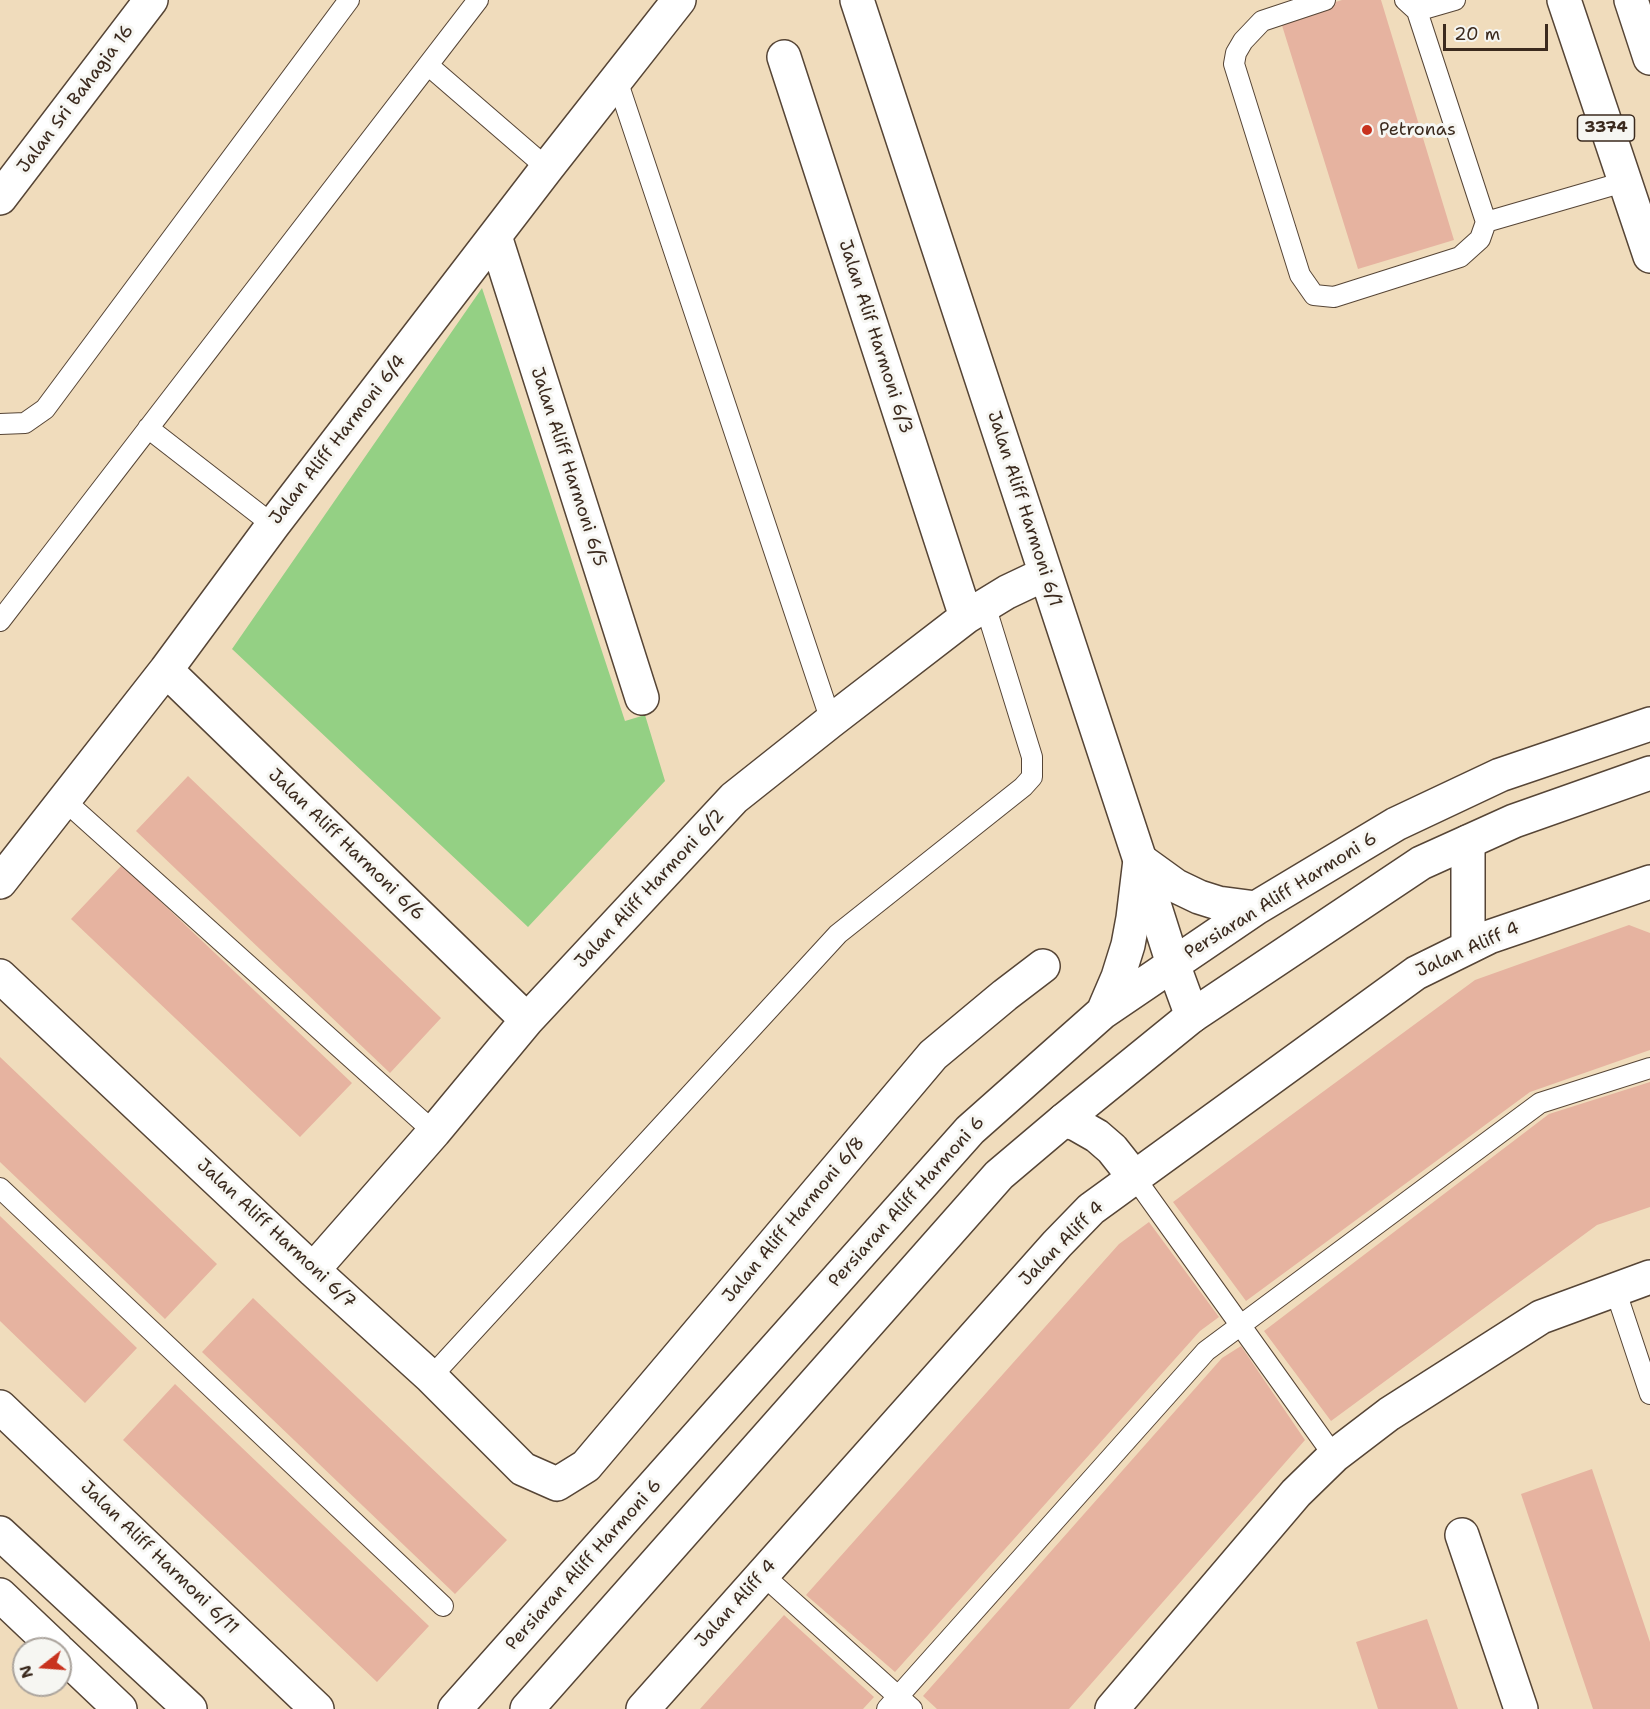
<!DOCTYPE html>
<style>
body{margin:0}
#map{position:relative;width:1650px;height:1709px;overflow:hidden;background:#f0dcbc;font-family:"Shantell Sans",sans-serif}
canvas{display:block}
.north{position:absolute;left:12px;top:1637px;width:60px;height:60px;box-sizing:border-box;background:#f6f6f2;border:2px solid #aba49d;border-radius:50%;rotate:253deg;font-size:16px;font-weight:700;line-height:24px;text-align:center;color:#3b2a1e}
.north::after{content:'';display:block;margin:auto;width:21px;height:27px;background:#c8321e;clip-path:polygon(50% 0,100% 100%,50% 72%,0 100%)}
.scale{position:absolute;left:1443px;top:24px;width:105px;height:27px;box-sizing:border-box;border:3px solid #3b2a1e;border-top:0;padding-left:8px;font-size:18px;line-height:21px;white-space:nowrap;color:#3b2a1e;-webkit-text-stroke:4px #f6f6f2;paint-order:stroke}
</style>
<div id="map">
<canvas width="1650" height="1709"></canvas>
<div class="north">N</div>
<div class="scale">20 m</div>
</div>
<script>
const ctx = document.querySelector('canvas').getContext('2d');
ctx.lineJoin = 'round';
function fillPath(path, color) {
  ctx.fillStyle = color;
  ctx.fill(path, 'evenodd');
}
function toPath(rows) {
  const path = new Path2D();
  for (const r of rows) {
    path.moveTo(r[0], r[1]);
    for (let i = 2; i < r.length; i += 2) path.lineTo(r[i], r[i + 1]);
  }
  return path;
}
function strokePath(path, color, width, dash) {
  ctx.strokeStyle = color;
  ctx.lineWidth = width;
  ctx.lineCap = dash ? 'butt' : 'round';
  ctx.setLineDash(dash || []);
  ctx.stroke(path);
}
function write(font, color, halo, rows, align = 'center') {
  ctx.font = font + ' "Shantell Sans",sans-serif';
  ctx.lineWidth = 6;
  ctx.setLineDash([]);
  ctx.textBaseline = 'middle';
  ctx.strokeStyle = halo;
  ctx.fillStyle = color;
  for (const [text, x, y, turn = 0] of rows) {
    ctx.save();
    ctx.translate(x, y);
    ctx.rotate((+turn || 0) * Math.PI / 180);
    ctx.textAlign = isNaN(turn) ? turn : align;
    if (halo) ctx.strokeText(text, 0, 0);
    ctx.fillText(text, 0, 0);
    ctx.restore();
  }
}
fillPath(toPath([
 [482,288,625,721,645,715,665,781,528,927,232,649]
]), '#94d084');
fillPath(toPath([
 [1342,0,1381,0,1454,240,1358,269,1280,19],
 [188,776,441,1018,390,1073,136,831],
 [122,865,352,1083,300,1137,71,919],
 [1629,925,1650,933,1650,1050,1530,1092,1246,1301,1173,1202,1475,980],
 [0,1057,217,1264,165,1319,0,1162],
 [1650,1082,1650,1207,1597,1225,1331,1421,1264,1331,1549,1114],
 [0,1216,137,1348,85,1403,0,1321],
 [1149,1222,1219,1317,1200,1331,895,1672,806,1595,1119,1244],
 [253,1298,507,1540,455,1594,202,1352],
 [1241,1346,1305,1440,1069,1709,937,1709,923,1696,1222,1358],
 [175,1384,429,1626,377,1682,123,1440],
 [1592,1469,1650,1642,1650,1709,1593,1709,1521,1494],
 [784,1615,874,1697,863,1709,700,1709],
 [1427,1619,1458,1709,1378,1709,1356,1642]
]), '#e6b3a0');
const service = toPath([
 [1325,0,1262,21,1243,41,1236,53,1234,64,1300,275,1314,295,1334,297,1460,257,1480,239,1486,222,1417,11,1405,0],
 [1417,11,1455,0],
 [429,66,547,168],
 [617,80,831,721],
 [1486,222,1624,182],
 [0,424,25,423,45,409,349,0],
 [148,428,273,525],
 [0,621,478,0],
 [64,800,434,1132],
 [1135,1178,1334,1456],
 [0,1188,443,1606],
 [1615,1289,1650,1394],
 [431,1377,838,934,1023,787,1032,777,1032,757,985,605],
 [763,1575,912,1709],
 [887,1709,1206,1351,1540,1103,1650,1068]
]);
const minor = toPath([
 [857,0,1140,860,1173,964,1192,1016],
 [784,57,966,617],
 [0,198,151,0],
 [495,236,642,698],
 [166,670,527,1020],
 [0,882,166,670,273,525,547,168,679,0],
 [1468,946,1468,842],
 [0,976,313,1270,431,1377,523,1469,557,1484,586,1466,933,1055,1005,995,1043,966],
 [1064,1120,1076,1124,1097,1136,1112,1149,1135,1178],
 [313,1270,434,1132,527,1020,734,798,831,721,966,617,1007,592,1045,574],
 [0,1407,317,1709],
 [1462,1535,1521,1709],
 [643,1709,1057,1244,1091,1209,1416,973,1489,937,1650,882],
 [1112,1709,1296,1493,1334,1456,1389,1414,1541,1317,1650,1277]
]);
const tertiary = toPath([
 [1103,1012,1118,977,1128,945,1133,918,1140,860,1176,886,1199,897,1218,903,1256,908],
 [0,1533,190,1709],
 [0,1595,57,1649],
 [60,1652,120,1709],
 [455,1709,970,1130,1103,1012,1256,908,1396,824,1500,775,1650,724],
 [527,1709,999,1175,1064,1120,1192,1016,1421,863,1514,821,1650,773]
]);
const primary = toPath([
 [1564,0,1650,256],
 [1631,0,1650,58]
]);
strokePath(service, '#564536', 22);
strokePath(minor, '#564536', 36);
strokePath(tertiary, '#564536', 36);
strokePath(primary, '#564536', 36);
strokePath(service, '#fff', 20);
strokePath(minor, '#fff', 33);
strokePath(tertiary, '#fff', 33);
strokePath(primary, '#fff', 33);
for (const [x, y, r, color] of [
 [1367,130,6,"#c8321e"]
]) {
  const dot = new Path2D();
  dot.arc(x, y, r, 0, 2 * Math.PI);
  ctx.fillStyle = color;
  ctx.fill(dot);
  strokePath(dot, '#f6f6f2', 2);
}
for (const [x, y, w] of [
 [1606,128,57]
]) {
  const box = new Path2D();
  box.roundRect(x - w / 2, y - 13, w, 26, 4.5);
  ctx.fillStyle = '#f6f6f2';
  ctx.fill(box);
  strokePath(box, '#3b2a1e', 1.5);
}
write('bold 16px', '#3b2a1e', null, [
 ["3374",1606,128]
]);
write('18px', '#3b2a1e', '#f6f6f2', [
 ["Jalan Sri Bahagia 16",76,99,-53],
 ["Jalan Alif Harmoni 6/3",875,337,72],
 ["Jalan Aliff Harmoni 6/4",338,440,-52],
 ["Jalan Aliff Harmoni 6/5",568,467,72],
 ["Jalan Aliff Harmoni 6/1",1024,509,72],
 ["Jalan Aliff Harmoni 6/6",346,845,44],
 ["Jalan Aliff Harmoni 6/2",650,889,-47],
 ["Persiaran Aliff Harmoni 6",1281,896,-32],
 ["Jalan Aliff 4",1468,950,-24],
 ["Persiaran Aliff Harmoni 6",907,1202,-48],
 ["Jalan Aliff Harmoni 6/8",794,1220,-50],
 ["Jalan Aliff Harmoni 6/7",276,1234,43],
 ["Jalan Aliff 4",1062,1244,-45],
 ["Jalan Aliff Harmoni 6/11",159,1558,44],
 ["Persiaran Aliff Harmoni 6",584,1565,-48],
 ["Jalan Aliff 4",736,1604,-48]
]);
write('18px', '#3b2a1e', '#f6f6f2', [
 ["Petronas",1379,130]
], 'left');
</script>
